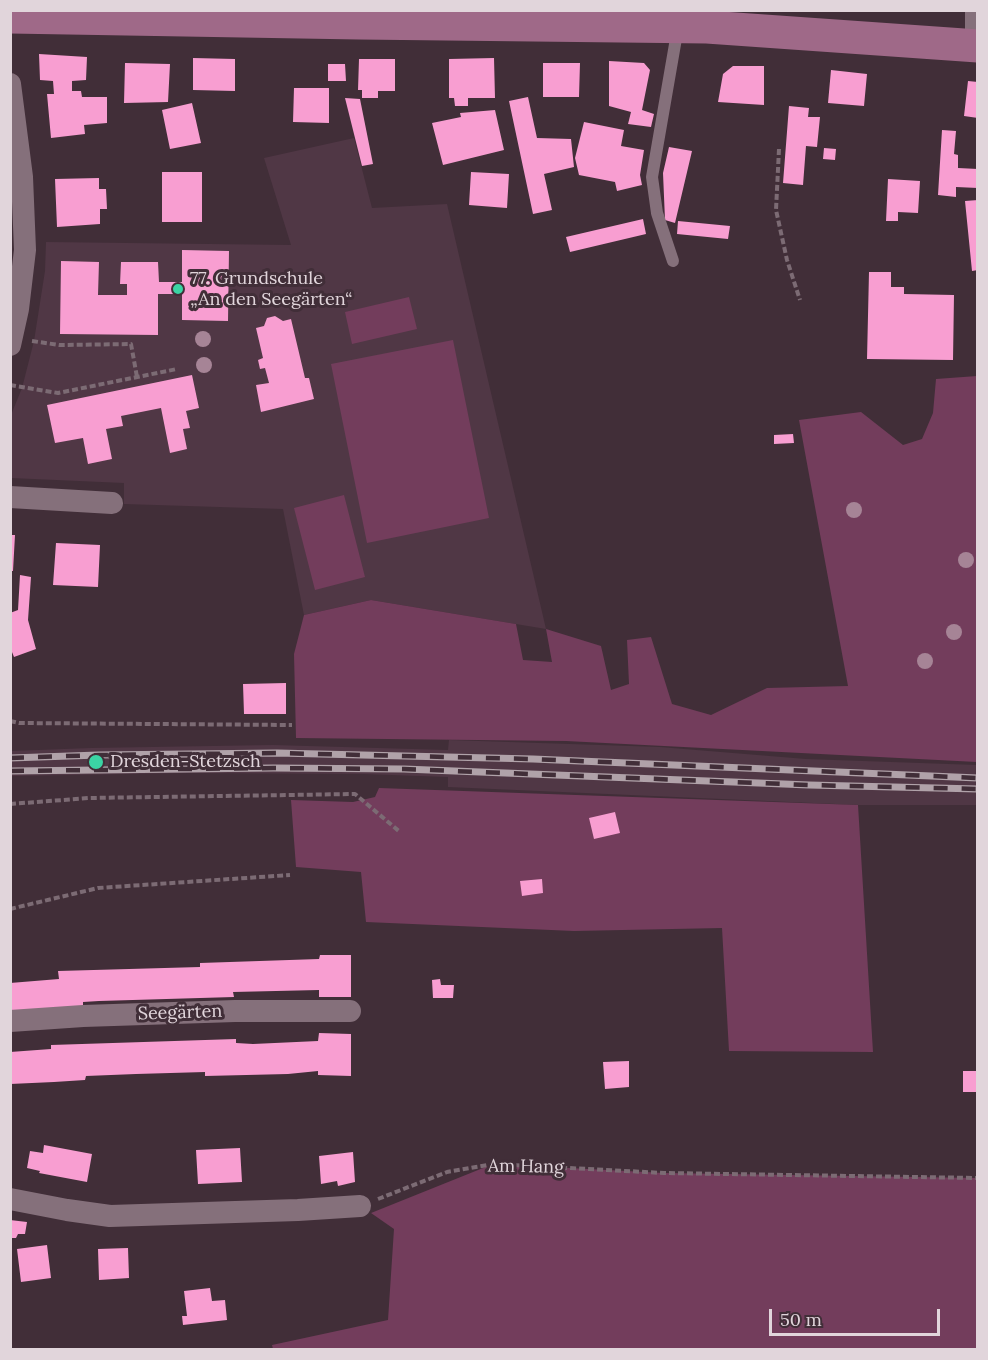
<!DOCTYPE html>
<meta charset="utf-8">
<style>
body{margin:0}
#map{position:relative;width:988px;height:1360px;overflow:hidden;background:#412e38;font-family:Lora,serif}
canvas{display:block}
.frame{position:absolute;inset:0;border:12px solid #e1d5db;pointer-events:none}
.scale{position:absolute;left:769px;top:1309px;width:171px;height:27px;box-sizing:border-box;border:3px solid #e1d5db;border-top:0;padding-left:8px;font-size:18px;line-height:21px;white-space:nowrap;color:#e1d5db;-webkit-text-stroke:4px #412e38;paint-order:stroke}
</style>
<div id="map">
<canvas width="988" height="1360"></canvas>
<div class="frame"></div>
<div class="scale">50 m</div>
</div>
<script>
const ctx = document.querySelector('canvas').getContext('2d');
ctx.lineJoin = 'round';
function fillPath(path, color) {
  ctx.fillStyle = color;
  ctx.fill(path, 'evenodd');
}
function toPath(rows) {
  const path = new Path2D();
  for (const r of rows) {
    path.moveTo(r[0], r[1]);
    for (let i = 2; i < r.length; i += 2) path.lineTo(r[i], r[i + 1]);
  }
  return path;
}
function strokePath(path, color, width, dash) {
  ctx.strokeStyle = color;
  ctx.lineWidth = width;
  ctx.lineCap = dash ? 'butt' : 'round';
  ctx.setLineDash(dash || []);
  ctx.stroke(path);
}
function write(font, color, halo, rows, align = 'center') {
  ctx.font = font + ' Lora,serif';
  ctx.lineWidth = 6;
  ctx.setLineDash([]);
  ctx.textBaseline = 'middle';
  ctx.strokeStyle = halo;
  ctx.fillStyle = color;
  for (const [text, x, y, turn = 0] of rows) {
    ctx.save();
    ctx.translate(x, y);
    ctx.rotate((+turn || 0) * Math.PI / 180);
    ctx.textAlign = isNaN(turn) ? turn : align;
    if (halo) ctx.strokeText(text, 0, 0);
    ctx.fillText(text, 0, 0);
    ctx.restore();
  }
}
fillPath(toPath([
 [354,138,372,208,447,204,546,629,371,600,304,615,283,509,124,504,124,483,11,478,11,415,22,388,34,341,45,271,46,242,291,245,264,158],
 [449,740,660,747,806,759,977,765,977,805,858,805,448,787,448,777,363,774,185,773,11,776,11,751,91,748,273,745,448,750]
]), '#503745');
fillPath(toPath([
 [409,297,417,329,352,344,345,312],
 [453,340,489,518,367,543,331,364],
 [977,376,977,762,566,741,296,738,294,654,304,615,371,600,516,624,523,660,552,662,546,629,601,646,611,690,629,684,627,640,651,637,672,704,711,715,767,688,848,686,799,420,861,412,903,445,922,439,933,413,936,379],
 [344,495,365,577,315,590,294,508],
 [379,788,858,805,873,1052,729,1051,722,928,574,931,366,922,361,872,296,867,291,800,353,802,375,797],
 [493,1164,664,1173,977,1178,977,1349,273,1349,272,1345,388,1320,394,1229,371,1213]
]), '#733d5c');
fillPath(toPath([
 [39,54,87,57,86,80,72,81,72,91,81,91,82,97,107,97,107,123,84,125,85,134,51,138,47,94,54,94,53,81,40,80],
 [193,58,235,59,235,91,193,90],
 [494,58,495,98,468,98,468,106,455,106,454,98,449,98,449,59],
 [359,59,395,59,395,91,378,91,378,98,362,98,362,90,358,90],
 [609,61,644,63,650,70,642,110,654,114,651,127,628,124,631,112,609,106],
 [125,63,170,64,168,102,124,103],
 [543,63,580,63,579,97,543,97],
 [328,64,345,64,346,81,328,81],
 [733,66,764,66,764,105,718,102,723,74],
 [831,70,867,74,864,106,828,103],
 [968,81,978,82,978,118,964,116],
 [294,88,329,88,329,123,293,122],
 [528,97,537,138,571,139,574,167,544,174,552,210,533,214,509,101],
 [345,98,360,99,373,164,362,166],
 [192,103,201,143,170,149,162,110],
 [789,106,809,108,808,117,820,117,817,147,806,146,803,185,783,183],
 [495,110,504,150,443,165,432,123,461,117,460,113],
 [584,122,624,130,621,146,644,150,640,175,642,185,617,191,615,182,579,175,575,158],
 [942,130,956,131,954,154,958,155,958,168,978,169,978,188,956,187,956,197,938,195],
 [669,147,692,151,675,223,665,220,663,173],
 [824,148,836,149,835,160,823,159],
 [162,172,202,172,202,222,162,222],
 [471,172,509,174,507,208,469,205],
 [99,178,99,189,106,189,107,209,100,209,100,224,57,227,55,179],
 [888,179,920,181,918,213,898,212,898,221,886,221],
 [978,200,978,270,972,271,965,201],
 [643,219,646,234,570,252,566,237],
 [678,221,730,226,728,239,677,234],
 [182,250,229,251,228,321,182,320,182,294,158,294,158,335,60,334,61,261,99,262,98,295,127,295,127,284,120,284,121,262,158,262,159,282,182,282],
 [869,272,891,272,891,287,904,287,904,294,954,295,953,360,867,359],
 [275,316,283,321,291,319,305,378,309,378,314,399,261,412,256,385,269,383,265,368,260,369,258,360,263,358,256,328,264,326,267,318],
 [192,375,199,408,186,411,190,428,183,429,187,449,170,453,161,408,121,416,123,426,106,429,112,459,88,464,83,438,55,443,47,405],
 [793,434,794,443,774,444,774,435],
 [10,535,15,535,13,571,10,571],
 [56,543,100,545,98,587,53,585],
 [20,575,31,577,28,620,36,649,14,657,10,647,10,613,18,610],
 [286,683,286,714,244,714,243,684],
 [615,812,620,833,594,839,589,818],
 [542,879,543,893,522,896,520,881],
 [320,955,351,955,351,997,319,997,319,990,233,992,234,997,99,1001,83,1002,83,1009,10,1012,10,983,59,979,58,971,200,967,200,963,319,959],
 [440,979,441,985,454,985,453,998,433,998,432,980],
 [319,1033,351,1034,351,1076,318,1075,318,1071,288,1074,205,1076,205,1072,136,1074,86,1076,85,1080,54,1082,10,1084,10,1052,51,1049,51,1045,236,1039,236,1043,253,1044,318,1041],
 [629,1061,629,1087,605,1089,603,1062],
 [963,1071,978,1071,978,1092,963,1092],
 [44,1145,92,1154,87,1182,39,1173,40,1171,27,1168,30,1151,43,1153],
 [240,1148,242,1182,198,1184,196,1150],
 [353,1152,355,1182,338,1186,337,1181,321,1184,319,1156],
 [10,1220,27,1222,25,1234,18,1234,16,1238,10,1238],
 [47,1245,51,1278,21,1282,17,1249],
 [128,1248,129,1278,99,1280,98,1249],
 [210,1288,212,1301,225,1300,227,1320,183,1325,182,1316,187,1316,184,1291]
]), '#f89ed1');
strokePath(toPath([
 [779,149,776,210,787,260,800,300],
 [32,341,59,345,131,344,137,377],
 [10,385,58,393,177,369],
 [10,721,19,723,292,725],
 [10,804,89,798,355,794,400,832],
 [10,909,98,888,290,875],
 [378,1199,447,1172,493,1164,664,1173,978,1178]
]), '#7c6b74', 4, [6, 3]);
strokePath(toPath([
 [971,10,971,44],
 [673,261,657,213,652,177,678,27]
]), '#85707b', 12);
strokePath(toPath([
 [10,84,22,177,25,250,18,309,10,345],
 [10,497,112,503],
 [10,1021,83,1016,235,1011,350,1011],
 [10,1199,67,1210,110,1216,298,1210,360,1206]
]), '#85707b', 22);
strokePath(toPath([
 [10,17,359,23,707,27,978,46]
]), '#9f6988', 33);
const rail = toPath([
 [10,758,99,755,277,753,533,759,978,778],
 [10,771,273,768,404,769,809,785,978,789]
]);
strokePath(rail, '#b0a2a9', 7);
strokePath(rail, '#412e38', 4.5, [14]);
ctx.fillStyle = '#a68496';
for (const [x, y] of [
 [203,339],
 [204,365],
 [854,510],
 [966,560],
 [954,632],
 [925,661]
]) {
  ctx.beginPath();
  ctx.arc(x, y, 8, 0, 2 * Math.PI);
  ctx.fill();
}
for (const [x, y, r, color] of [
 [178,289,6,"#3bd4a4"],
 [96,762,8,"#3bd4a4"]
]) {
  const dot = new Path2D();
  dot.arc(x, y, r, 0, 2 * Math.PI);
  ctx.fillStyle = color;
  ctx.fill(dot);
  strokePath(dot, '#412e38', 2);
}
write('18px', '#e1d5db', '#412e38', [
 ["77. Grundschule",190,279],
 ["„An den Seegärten“",190,300],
 ["Dresden-Stetzsch",110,762]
], 'left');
write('18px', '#e1d5db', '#412e38', [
 ["Seegärten",180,1013,-2],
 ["Am Hang",526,1167,1]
]);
</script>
